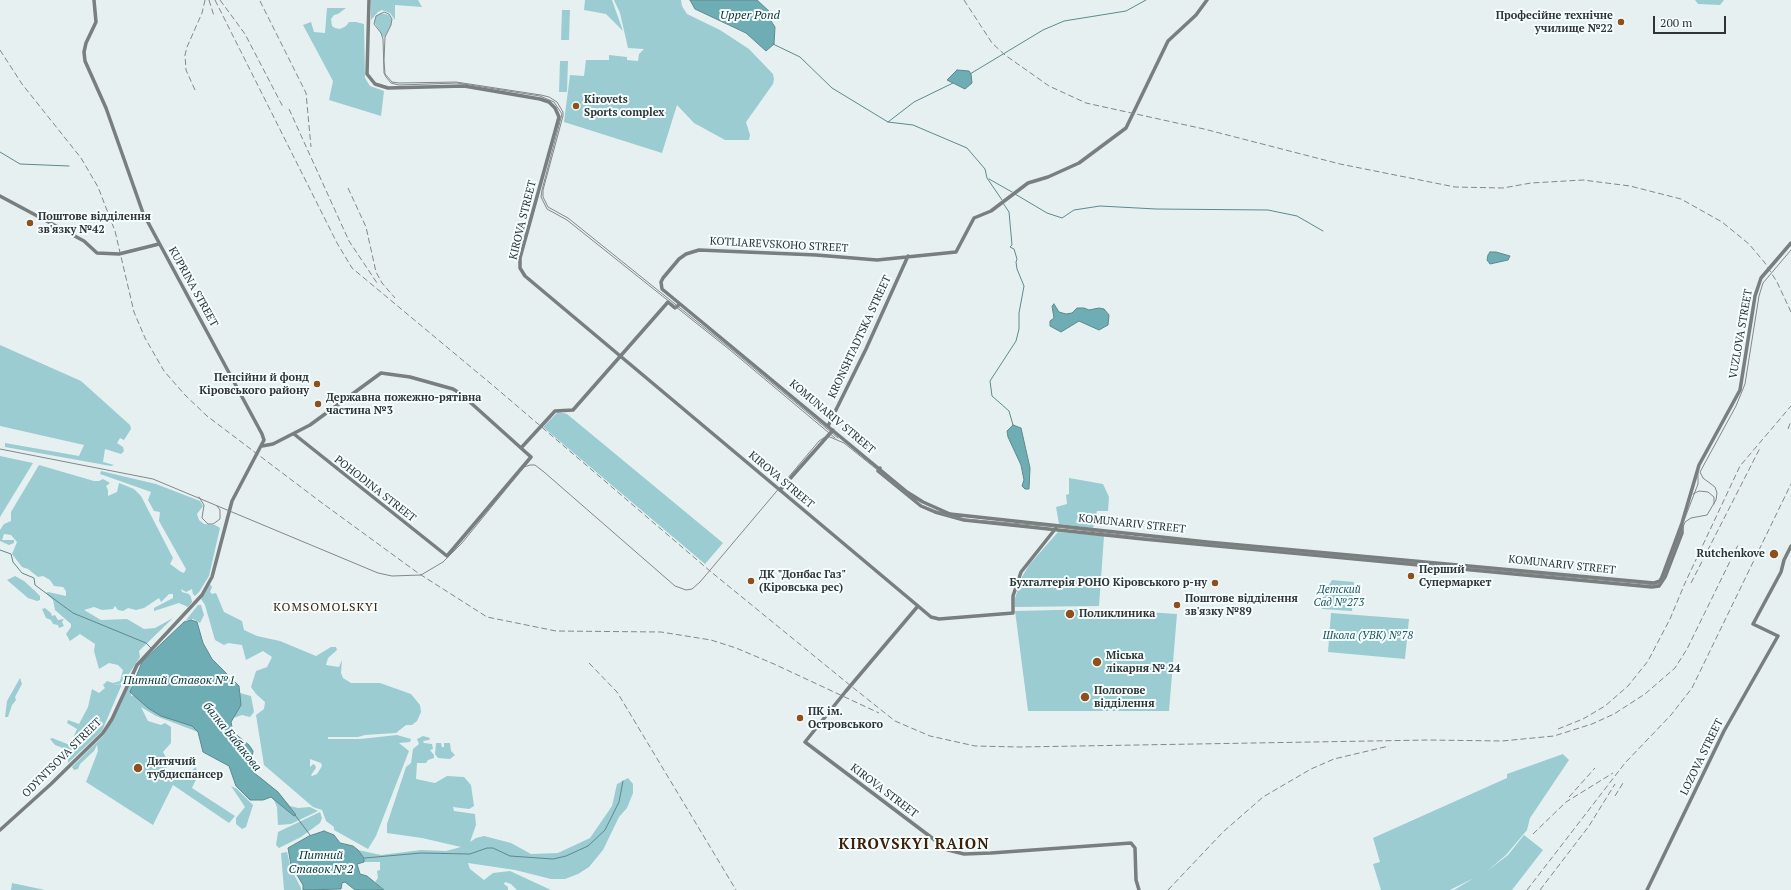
<!DOCTYPE html>
<meta charset="utf-8">
<style>
body{margin:0}
#map{position:relative;width:1791px;height:890px;overflow:hidden;background:#e7f0f1;font-family:"PT Serif",serif}
canvas{display:block}
.scale{position:absolute;left:1653px;top:16px;width:73px;height:18px;box-sizing:border-box;border:2px solid #313435;border-top:0;padding-left:5px;font-size:12px;line-height:14px;white-space:nowrap;color:#313435;-webkit-text-stroke:3px #f4feff;paint-order:stroke}
</style>
<div id="map">
<canvas width="1791" height="890"></canvas>
<div class="scale">200 m</div>
</div>
<script>
const ctx = document.querySelector('canvas').getContext('2d');
ctx.lineJoin = 'round';
function fillPath(path, color) {
  ctx.fillStyle = color;
  ctx.fill(path, 'evenodd');
}
function toPath(rows) {
  const path = new Path2D();
  for (const r of rows) {
    path.moveTo(r[0], r[1]);
    for (let i = 2; i < r.length; i += 2) path.lineTo(r[i], r[i + 1]);
  }
  return path;
}
function strokePath(path, color, width, dash) {
  ctx.strokeStyle = color;
  ctx.lineWidth = width;
  ctx.lineCap = dash ? 'butt' : 'round';
  ctx.setLineDash(dash || []);
  ctx.stroke(path);
}
function write(font, color, halo, rows, align = 'center') {
  ctx.font = font + ' "PT Serif",serif';
  ctx.lineWidth = 4;
  ctx.setLineDash([]);
  ctx.textBaseline = 'middle';
  ctx.strokeStyle = halo;
  ctx.fillStyle = color;
  for (const [text, x, y, turn = 0] of rows) {
    ctx.save();
    ctx.translate(x, y);
    ctx.rotate((+turn || 0) * Math.PI / 180);
    ctx.textAlign = isNaN(turn) ? turn : align;
    if (halo) ctx.strokeText(text, 0, 0);
    ctx.fillText(text, 0, 0);
    ctx.restore();
  }
}
fillPath(toPath([
 [371,0,418,0,422,7,395,5,395,20,390,13,382,10,378,12,371,20],
 [585,0,612,0,623,31,606,14,584,10],
 [614,0,681,0,682,6,687,14,720,30,749,49,773,74,774,79,773,84,746,122,750,135,749,140,725,140,694,123,677,105,662,153,564,122,570,75,584,76,586,60,609,60,609,55,627,57,627,60,638,61,639,54,644,49,628,48,620,13],
 [1695,0,1724,0,1720,5,1698,4],
 [327,8,346,8,338,14,334,15,331,19,332,26,335,28,340,29,346,26,349,22,356,22,364,24,365,78,370,86,384,91,381,116,329,100,333,81,303,25,311,22,314,32,325,33],
 [562,10,570,10,569,40,561,40],
 [381,13,389,15,392,20,391,25,384,38,374,22,376,16],
 [560,61,568,61,567,92,559,92],
 [0,345,81,381,130,425,131,429,124,440,120,438,117,443,123,447,124,451,121,454,105,449,103,462,114,465,111,466,5,447,5,443,79,456,84,445,0,426],
 [558,412,567,414,723,543,705,564,543,427],
 [0,456,33,463,0,517],
 [39,465,94,481,99,481,103,479,110,483,106,486,108,490,108,496,117,492,119,483,134,489,141,496,173,558,170,564,181,572,184,573,186,569,159,521,160,512,154,511,148,500,151,492,100,474,101,471,156,484,200,501,203,506,197,514,199,520,204,524,215,525,220,528,209,576,199,592,195,596,193,594,192,589,186,592,181,589,182,592,189,594,191,597,192,602,188,607,179,603,154,611,154,608,173,598,173,594,169,594,161,602,159,598,144,608,136,610,128,608,123,611,118,610,115,606,113,609,102,610,94,607,84,610,101,620,127,619,144,629,155,628,173,618,139,651,140,657,123,683,113,685,122,684,102,731,68,763,68,750,55,745,50,739,52,738,70,745,77,729,67,723,68,720,79,724,88,707,92,689,99,693,105,688,103,685,107,681,113,683,120,681,123,670,118,665,109,663,99,669,94,651,95,644,80,634,70,641,66,634,71,627,71,624,55,610,53,600,46,593,48,592,66,596,66,591,63,587,54,586,50,580,43,576,38,577,28,569,22,567,12,554,17,542,11,535,4,534,2,540,14,540,14,543,9,545,0,541,0,530,4,524,11,521,11,512],
 [1069,478,1103,484,1109,497,1108,511,1097,511,1093,528,1059,524,1056,507,1067,504,1066,495,1069,494],
 [1058,532,1104,536,1099,606,1015,607,1015,598,1022,577,1029,565],
 [15,576,24,581,34,590,40,596,40,600,37,601,28,598,7,580],
 [1332,580,1354,582,1352,611,1322,609,1323,595],
 [210,584,212,587,210,592,212,594,216,593,224,612,242,621,244,630,257,636,280,641,316,656,331,647,336,647,337,650,328,658,326,665,339,667,342,660,341,673,343,678,351,683,380,683,411,694,420,705,421,712,417,721,412,725,406,725,396,733,365,735,358,737,328,737,328,739,360,739,397,735,411,739,410,742,399,743,409,751,376,836,368,849,334,830,334,827,326,821,322,810,313,807,264,765,256,715,264,709,265,702,256,694,251,687,256,671,267,667,272,657,263,651,246,660,242,645,228,643,224,645,215,640,205,605,201,599],
 [310,759,321,763,322,766,317,774,312,776,311,775,316,768,315,765,313,764,310,767],
 [198,605,201,605,204,615,200,623,193,619,186,620],
 [45,608,51,613,52,616,55,615,58,620,64,619,62,622,64,626,59,628,58,625,53,624,51,620,46,618,42,609],
 [1101,609,1177,614,1169,711,1028,711,1015,611],
 [1331,613,1409,619,1405,659,1328,652],
 [20,678,22,684,15,697,16,700,12,705,8,717,5,717,7,701],
 [128,684,131,686,131,696,134,695,183,712,198,732,156,716,141,707,148,721,161,725,165,723,171,727,171,743,163,752,167,759,166,770,181,779,196,767,198,775,192,788,235,816,229,823,173,785,153,825,86,782,98,751,97,745,94,751,80,764,78,769,74,770,72,767,105,734],
 [240,693,251,696,254,712,250,717,242,715,233,718],
 [423,736,430,738,429,740,423,741,424,743,432,744,433,749,430,750,434,755,434,758,428,760,426,763,417,763,416,779,435,783,447,776,464,777,471,785,474,806,469,809,453,807,454,811,475,814,476,825,470,842,476,838,484,836,511,843,531,854,558,853,590,838,612,806,617,784,628,778,633,784,633,793,627,808,619,817,603,850,589,867,578,874,565,879,551,879,515,870,468,863,470,869,484,880,493,873,510,871,551,890,517,890,511,884,505,882,504,884,508,887,508,890,384,890,375,882,378,878,377,871,380,870,380,862,364,862,364,858,358,850,381,855,421,850,446,851,461,847,422,838,387,833,387,824,406,767,411,763,413,749,419,744,417,739],
 [436,743,441,743,442,747,444,747,444,743,450,743,451,751,455,755,450,759,438,758,435,754],
 [1563,754,1569,760,1530,818,1527,830,1506,855,1487,871,1508,855,1524,835,1543,850,1512,890,1454,890,1474,878,1450,890,1381,890,1373,864,1380,862,1373,838,1507,778,1507,774],
 [259,776,278,792,290,806,298,808,310,807,318,811,291,824,278,825,277,807,274,800,271,797,263,800,250,800,236,786,238,783,260,778],
 [231,786,237,789,253,805,246,827,242,829,236,824,236,818,245,807],
 [320,812,322,818,320,823,301,837,279,848,276,845,278,832],
 [287,852,291,869,301,888,301,890,284,890,281,853],
 [12,883,45,890,11,890]
]), '#9accd2');
const water = toPath([
 [690,0,757,0,771,13,771,21,775,27,774,44,766,51,746,33,695,9,690,0],
 [957,70,969,71,971,74,972,83,965,89,947,80,957,70],
 [1490,252,1496,252,1510,256,1508,260,1490,264,1487,260,1488,255,1490,252],
 [1054,304,1059,312,1066,314,1072,313,1077,308,1084,308,1089,310,1099,308,1104,309,1109,315,1108,325,1099,330,1079,321,1061,332,1050,326,1050,321,1054,318,1052,306,1054,304],
 [1013,425,1021,428,1030,468,1029,489,1025,489,1022,486,1024,480,1021,465,1008,437,1007,431,1013,425],
 [191,620,197,622,203,643,212,659,239,686,241,705,231,722,233,732,249,745,253,751,251,766,253,772,278,792,296,815,294,816,271,797,263,800,250,800,236,786,229,766,203,752,198,732,192,726,161,716,148,708,130,692,142,662,184,622,191,620],
 [324,831,334,835,340,843,353,846,358,850,364,858,364,862,357,864,360,874,367,876,384,890,355,890,345,882,342,883,341,889,303,890,303,885,291,865,288,848,309,836,324,831]
]);
fillPath(water, '#6fadb4');
strokePath(water, '#5c898e', 1);
strokePath(toPath([
 [773,44,800,57,832,88,888,122,913,125,967,148,985,169,987,178,1002,200],
 [970,74,1043,30,1064,21,1126,11,1146,0],
 [888,122,914,102,953,83],
 [0,152,20,164,69,166],
 [989,179,1012,192],
 [1015,194,1047,213,1062,218,1074,210,1100,206,1156,209,1268,210,1297,216,1323,231],
 [1003,203,1009,212,1012,245,1010,247,1014,249,1017,259,1016,262,1017,269,1024,286,1019,313,1019,329,1016,341,990,381,992,396,1009,411,1013,425],
 [0,550,11,554,13,562,22,573,34,578,35,585,73,613,146,643,151,648],
 [295,815,310,835],
 [365,858,421,853,470,854,487,848,493,848,510,856,553,859,566,856,588,846,605,830,619,802,623,781]
]), '#5c898e', 1);
strokePath(toPath([
 [369,0,367,74,375,84,388,88,464,86,540,99,549,102,555,108,559,117,520,258,520,268,525,276,918,606,846,691,805,742,948,850,964,854,991,853,1131,843,1135,848,1136,880,1139,890],
 [1207,0,1196,15,1168,41,1126,128,1079,163,1048,177,1028,183,991,211,974,218,956,252,877,260,816,255,699,250,686,254,679,259,663,278,661,282,662,289,907,492,923,502,950,514,1207,542,1654,583,1660,581,1662,577,1682,523,1699,465,1740,390,1755,296,1761,278,1791,243],
 [0,196,84,241,97,253,119,254,159,244],
 [828,426,866,349,908,256],
 [262,446,273,444,310,425,381,373,410,377,453,389,461,394,531,457,447,556,294,434],
 [521,448,555,411,573,410,668,302,675,308,680,304],
 [880,468,878,471,921,506,935,512,964,520,1143,539,1652,587,1659,586,1665,577,1682,533,1682,524],
 [780,490,833,430],
 [918,606,931,617,939,619,1013,613,1013,596,1021,572,1056,528],
 [0,830,51,784,103,733,112,719,137,665,202,595,212,577,232,501,264,440,262,434,143,213,106,108,85,61,84,52,86,43,96,22,94,0],
 [1647,890,1724,731,1778,636,1753,624,1781,572,1784,560,1791,546]
]), '#797e7f', 3.5);
strokePath(toPath([
 [835,438,730,350,567,220,547,209,541,197,542,190,562,114,554,102,540,96,457,83,399,85,391,83,386,77,384,73,383,39,381,33,374,24,376,16,384,12,389,14,392,19,391,25,385,37,384,61,385,74,392,82,399,83,456,82,541,95,549,97,557,102,563,112,563,116,543,190,543,197,548,207,568,218,731,349,838,438],
 [0,449,153,479,378,573,392,576,421,575,443,562,462,543,524,467,530,465,535,465,544,472,675,586,686,590,692,589,700,582,819,441,825,437,830,437,844,443,921,505,949,516,964,519,1057,527,1145,538,1656,585,1660,583,1664,577,1685,522,1691,518,1707,515,1716,500,1717,493,1715,487,1703,478,1700,472,1736,406,1745,384,1759,296,1763,283,1791,250],
 [1693,494,1699,491,1708,492,1714,497,1714,504],
 [199,497,204,505,202,518,208,524,213,524,220,519,220,510,217,506],
 [1683,523,1698,484,1698,472]
]), '#828788', 1);
strokePath(toPath([
 [209,0,214,16],
 [215,0,337,243,352,268,496,388,710,571,851,686,895,721,930,736,975,746,1020,747,1429,740,1502,741,1554,736,1592,724,1614,714,1645,694,1675,668,1687,649,1739,543],
 [220,0,245,34,283,107],
 [964,0,992,43,1005,55,1049,86,1086,103,1204,129,1340,164,1455,187,1503,188,1531,183,1583,180,1630,186,1681,199,1722,222,1749,244,1765,263,1777,282,1791,312],
 [260,1,306,93,311,147],
 [0,50,22,84,81,158,98,187,115,231,134,312,145,338,164,371,185,395,207,416,322,503,418,573,487,617,556,631,661,632,711,640,736,648,774,664,879,713],
 [195,90,186,70,185,55,187,47,202,13,205,0],
 [289,109,349,241,377,283],
 [348,188,366,227,376,272,382,283,395,298],
 [1788,429,1791,421],
 [1691,583,1760,448],
 [589,663,617,692,736,890],
 [1558,729,1583,719,1605,706,1628,686,1648,661,1670,619,1685,583,1740,466,1791,406],
 [1615,796,1623,783],
 [1569,797,1595,768],
 [1533,834,1566,802,1613,773],
 [1168,890,1223,832,1263,797,1311,769,1334,759,1389,746],
 [1527,890,1625,763,1671,715,1692,688,1791,484],
 [1540,890,1589,826,1615,784]
]), '#828788', 1, [6, 3]);
for (const [x, y, r, color] of [
 [1621,22,4,"#904f1b"],
 [576,106,4,"#904f1b"],
 [30,223,4,"#904f1b"],
 [317,384,4,"#904f1b"],
 [318,404,4,"#904f1b"],
 [1774,554,5,"#904f1b"],
 [1411,576,4,"#904f1b"],
 [751,581,4,"#904f1b"],
 [1215,583,4,"#904f1b"],
 [1177,605,4,"#904f1b"],
 [1070,614,5,"#904f1b"],
 [1097,662,5,"#904f1b"],
 [1085,697,5,"#904f1b"],
 [800,718,4,"#904f1b"],
 [138,768,5,"#904f1b"]
]) {
  const dot = new Path2D();
  dot.arc(x, y, r, 0, 2 * Math.PI);
  ctx.fillStyle = color;
  ctx.fill(dot);
  strokePath(dot, '#f4feff', 1.5);
}
write('bold 11px', '#313435', '#f4feff', [
 ["Професійне технічне",1613,16,"right"],
 ["училище №22",1613,29,"right"],
 ["Kirovets",584,100],
 ["Sports complex",584,113],
 ["Поштове відділення",38,217],
 ["зв'язку №42",38,230],
 ["Пенсійни й фонд",309,378,"right"],
 ["Кіровського району",309,391,"right"],
 ["Державна пожежно-рятівна",326,398],
 ["частина №3",326,411],
 ["Rutchenkove",1765,554,"right"],
 ["Перший",1419,570],
 ["Супермаркет",1419,583],
 ["ДК \"Донбас Газ\"",759,575],
 ["(Кіровська рес)",759,588],
 ["Бухгалтерія РОНО Кіровського р-ну",1207,583,"right"],
 ["Поштове відділення",1185,599],
 ["зв'язку №89",1185,612],
 ["Поликлиника",1079,614],
 ["Міська",1106,656],
 ["лікарня № 24",1106,669],
 ["Пологове",1094,691],
 ["відділення",1094,704],
 ["ПК ім.",808,712],
 ["Островського",808,725],
 ["Дитячий",147,762],
 ["тубдиспансер",147,775]
], 'left');
write('11px', '#313435', '#f4feff', [
 ["KIROVA STREET",523,220,-76],
 ["KOTLIAREVSKOHO STREET",779,245,3],
 ["KUPRINA STREET",193,287,61],
 ["VUZLOVA STREET",1741,334,-80],
 ["KRONSHTADTSKA STREET",860,337,-65],
 ["KOMUNARIV STREET",832,417,40],
 ["KIROVA STREET",781,480,40],
 ["POHODINA STREET",375,489,38],
 ["KOMUNARIV STREET",1132,524,6],
 ["KOMUNARIV STREET",1562,565,6],
 ["LOZOVA STREET",1702,757,-64],
 ["ODYNTSOVA STREET",62,758,-45],
 ["KIROVA STREET",884,791,37]
]);
write('italic 11px', '#1e5359', '#f4feff', [
 ["Детский",1339,590],
 ["Сад №273",1339,603],
 ["Школа (УВК) №78",1368,636]
]);
write('italic 12px', '#113134', '#f4feff', [
 ["Upper Pond",750,16],
 ["Питний Ставок №1",179,681],
 ["балка Бабакова",232,737,51],
 ["Питний",321,856],
 ["Ставок №2",321,870]
]);
ctx.letterSpacing = '1px';
write('12px', '#402108', '#f4feff', [
 ["KOMSOMOLSKYI",326,608]
]);
ctx.letterSpacing = '0px';
ctx.letterSpacing = '1px';
write('bold 15px', '#402108', '#f4feff', [
 ["KIROVSKYI RAION",914,845]
]);
ctx.letterSpacing = '0px';
</script>
